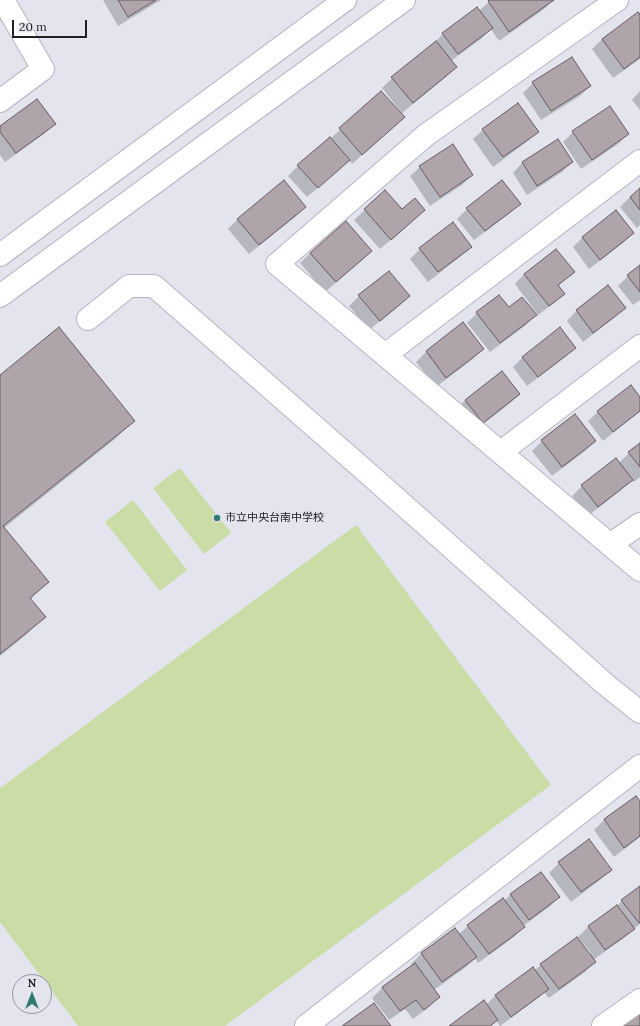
<!DOCTYPE html>
<meta charset="utf-8">
<style>
body{margin:0}
#map{position:relative;width:640px;height:1026px;overflow:hidden;background:#e4e4ef;font-family:Lora,serif}
canvas{display:block}
.north{position:absolute;left:12px;top:974px;width:40px;height:40px;box-sizing:border-box;background:#e4e4ef;border:1px solid #96969e;border-radius:50%;rotate:0deg;font-size:11px;font-weight:700;line-height:16px;text-align:center;color:#212125}
.north::after{content:'';display:block;margin:auto;width:14px;height:18px;background:#337a73;clip-path:polygon(50% 0,100% 100%,50% 72%,0 100%)}
.scale{position:absolute;left:12px;top:20px;width:75px;height:18px;box-sizing:border-box;border:2px solid #212125;border-top:0;padding-left:5px;font-size:12px;line-height:14px;white-space:nowrap;color:#212125;-webkit-text-stroke:3px #e4e4ef;paint-order:stroke}
</style>
<div id="map">
<canvas width="640" height="1026"></canvas>
<div class="north">N</div>
<div class="scale">20 m</div>
</div>
<script>
const ctx = document.querySelector('canvas').getContext('2d');
ctx.lineJoin = 'round';
function fillPath(path, color) {
  ctx.fillStyle = color;
  ctx.fill(path, 'evenodd');
}
function toPath(rows) {
  const path = new Path2D();
  for (const r of rows) {
    path.moveTo(r[0], r[1]);
    for (let i = 2; i < r.length; i += 2) path.lineTo(r[i], r[i + 1]);
  }
  return path;
}
function strokePath(path, color, width, dash) {
  ctx.strokeStyle = color;
  ctx.lineWidth = width;
  ctx.lineCap = dash ? 'butt' : 'round';
  ctx.setLineDash(dash || []);
  ctx.stroke(path);
}
function write(font, color, halo, rows, align = 'center') {
  ctx.font = font + ' Lora,"Noto Sans JP",serif';
  ctx.lineWidth = 3;
  ctx.setLineDash([]);
  ctx.textBaseline = 'middle';
  ctx.strokeStyle = halo;
  ctx.fillStyle = color;
  for (const [text, x, y, turn = 0] of rows) {
    ctx.save();
    ctx.translate(x, y);
    ctx.rotate((+turn || 0) * Math.PI / 180);
    ctx.textAlign = isNaN(turn) ? turn : align;
    if (halo) ctx.strokeText(text, 0, 0);
    ctx.fillText(text, 0, 0);
    ctx.restore();
  }
}
fillPath(toPath([
 [180,468,231,533,204,554,153,488],
 [133,500,187,570,160,591,105,522],
 [356,525,551,785,225,1026,78,1026,0,922,0,788]
]), '#cadda6');
fillPath(toPath([
 [103,0,161,0,118,26],
 [491,0,553,0,544,9,499,41,491,29,482,38,451,61,456,67,446,77,402,113,382,88,392,78,433,44,443,34,479,11],
 [638,14,640,16,640,59,613,78,592,49,602,39],
 [533,83,590,86,580,96,541,120,523,93],
 [640,91,640,110,632,100],
 [381,92,393,127,352,164,349,160,339,170,307,197,288,176,298,166,330,139],
 [609,107,628,134,618,144,581,169,563,142,573,132],
 [54,124,44,134,5,162,0,155,0,128],
 [483,130,537,132,528,141,493,167,473,139],
 [558,140,572,162,562,172,527,195,513,173,522,163],
 [420,167,472,175,462,185,430,206,410,176],
 [640,190,640,225,637,228,620,207,630,197],
 [385,192,401,210,424,210,414,220,380,249,354,220],
 [519,203,510,213,474,240,457,219,467,209],
 [305,207,295,217,249,254,228,229,238,219],
 [616,211,633,233,623,243,589,269,573,247,582,238],
 [470,247,461,256,428,282,410,259,420,249],
 [371,251,361,261,325,292,300,263,310,253],
 [640,266,640,300,633,305,618,286,628,276],
 [573,272,558,286,563,294,554,303,538,315,515,284,524,274],
 [608,287,624,308,614,318,583,342,567,321,576,311],
 [359,296,409,296,399,306,369,330,349,306],
 [509,309,535,315,526,325,490,352,467,323,477,313],
 [463,324,482,349,473,359,436,387,416,362,426,352],
 [560,329,574,348,565,357,527,386,513,367,522,358],
 [0,376,133,421,115,439,4,528,47,582,30,600,44,617,26,635,0,656],
 [519,394,509,404,473,432,456,410,465,400],
 [640,398,640,411,603,441,588,421,598,412],
 [542,441,595,441,585,451,552,476,532,451],
 [640,444,640,477,634,482,632,479,622,489,588,516,572,496,582,486,619,463,629,453],
 [636,797,640,803,640,837,614,857,594,830,604,820],
 [559,863,610,870,600,880,571,902,549,873],
 [541,873,559,897,549,907,523,926,523,927,514,937,478,963,475,958,466,967,434,990,439,997,429,1007,413,1019,405,1009,389,1020,372,998,382,988,413,966,411,964,421,954,455,929,459,934,468,926,504,901,510,895],
 [640,887,640,924,633,929,624,938,593,960,595,962,585,972,549,998,544,992,538,998,500,1026,496,1020,491,1026,450,1026,486,1005,495,996,533,969,534,971,541,965,589,954,591,953,578,937,588,927,614,908,622,901]
]), '#0003');
const building = toPath([
 [118,0,156,0,128,17,118,0],
 [489,0,554,0,509,32,488,1,489,0],
 [477,7,493,28,458,54,442,33,477,7],
 [638,12,640,14,640,57,624,69,602,39,638,12],
 [436,41,457,67,413,103,391,77,436,41],
 [572,57,591,86,551,111,532,82,572,57],
 [381,91,405,117,362,155,339,128,381,91],
 [37,99,56,124,16,153,0,132,0,126,37,99],
 [518,103,539,132,503,157,482,129,518,103],
 [610,106,629,134,592,160,572,131,610,106],
 [330,137,350,160,318,188,297,165,330,137],
 [558,139,573,162,537,186,522,162,558,139],
 [453,144,473,175,440,197,419,166,453,144],
 [284,180,306,207,259,245,237,219,284,180],
 [502,180,521,204,485,231,466,208,502,180],
 [640,188,640,210,630,197,640,188],
 [385,190,402,209,415,198,425,210,391,240,364,209,385,190],
 [616,210,634,233,600,260,582,237,616,210],
 [346,221,372,251,336,282,310,253,346,221],
 [453,222,472,247,438,272,419,248,453,222],
 [556,249,575,272,558,285,565,294,549,306,524,274,556,249],
 [640,265,640,292,627,275,640,265],
 [389,271,410,296,380,321,358,295,389,271],
 [608,285,626,308,593,333,576,310,608,285],
 [499,295,509,307,522,297,537,315,500,343,476,312,499,295],
 [463,322,484,349,446,378,426,351,463,322],
 [59,327,135,421,3,526,49,582,30,598,46,617,0,654,0,375,59,327],
 [560,327,576,348,538,377,522,357,560,327],
 [502,371,520,394,483,423,465,400,502,371],
 [631,385,640,397,640,411,613,432,597,411,631,385],
 [575,414,596,441,562,467,541,440,575,414],
 [640,443,640,467,628,452,640,443],
 [616,458,633,480,598,507,581,485,616,458],
 [636,796,640,801,640,836,624,848,604,819,636,796],
 [589,839,612,870,581,892,558,862,589,839],
 [541,872,560,897,529,920,510,894,541,872],
 [640,886,640,922,639,923,621,900,640,886],
 [503,898,525,927,489,954,467,925,503,898],
 [617,905,635,929,605,950,588,926,617,905],
 [455,928,477,957,442,982,421,953,455,928],
 [577,937,596,962,559,989,540,964,577,937],
 [415,963,440,997,424,1010,416,1000,400,1011,382,987,415,963],
 [533,967,549,989,511,1017,495,995,533,967],
 [484,1000,498,1020,490,1026,449,1026,484,1000],
 [374,1003,391,1026,342,1026,374,1003],
 [640,1012,640,1026,625,1026,623,1024,640,1012]
]);
fillPath(building, '#aea4aa');
strokePath(building, '#655c62', 1);
const minor = toPath([
 [617,0,426,135,277,264,640,570],
 [0,101,43,69,3,0],
 [0,255,345,0],
 [0,296,404,0],
 [88,319,129,286,154,286,371,476,605,684,640,712],
 [385,355,640,161],
 [501,452,640,346],
 [611,544,640,524],
 [306,1026,640,766],
 [603,1026,640,1000]
]);
strokePath(minor, '#b4b5be', 24);
strokePath(minor, '#fff', 22);
for (const [x, y, r, color] of [
 [217,518,4,"#337a73"]
]) {
  const dot = new Path2D();
  dot.arc(x, y, r, 0, 2 * Math.PI);
  ctx.fillStyle = color;
  ctx.fill(dot);
  strokePath(dot, '#e4e4ef', 1.5);
}
write('11px', '#212125', '#e4e4ef', [
 ["市立中央台南中学校",225,518]
], 'left');
</script>
